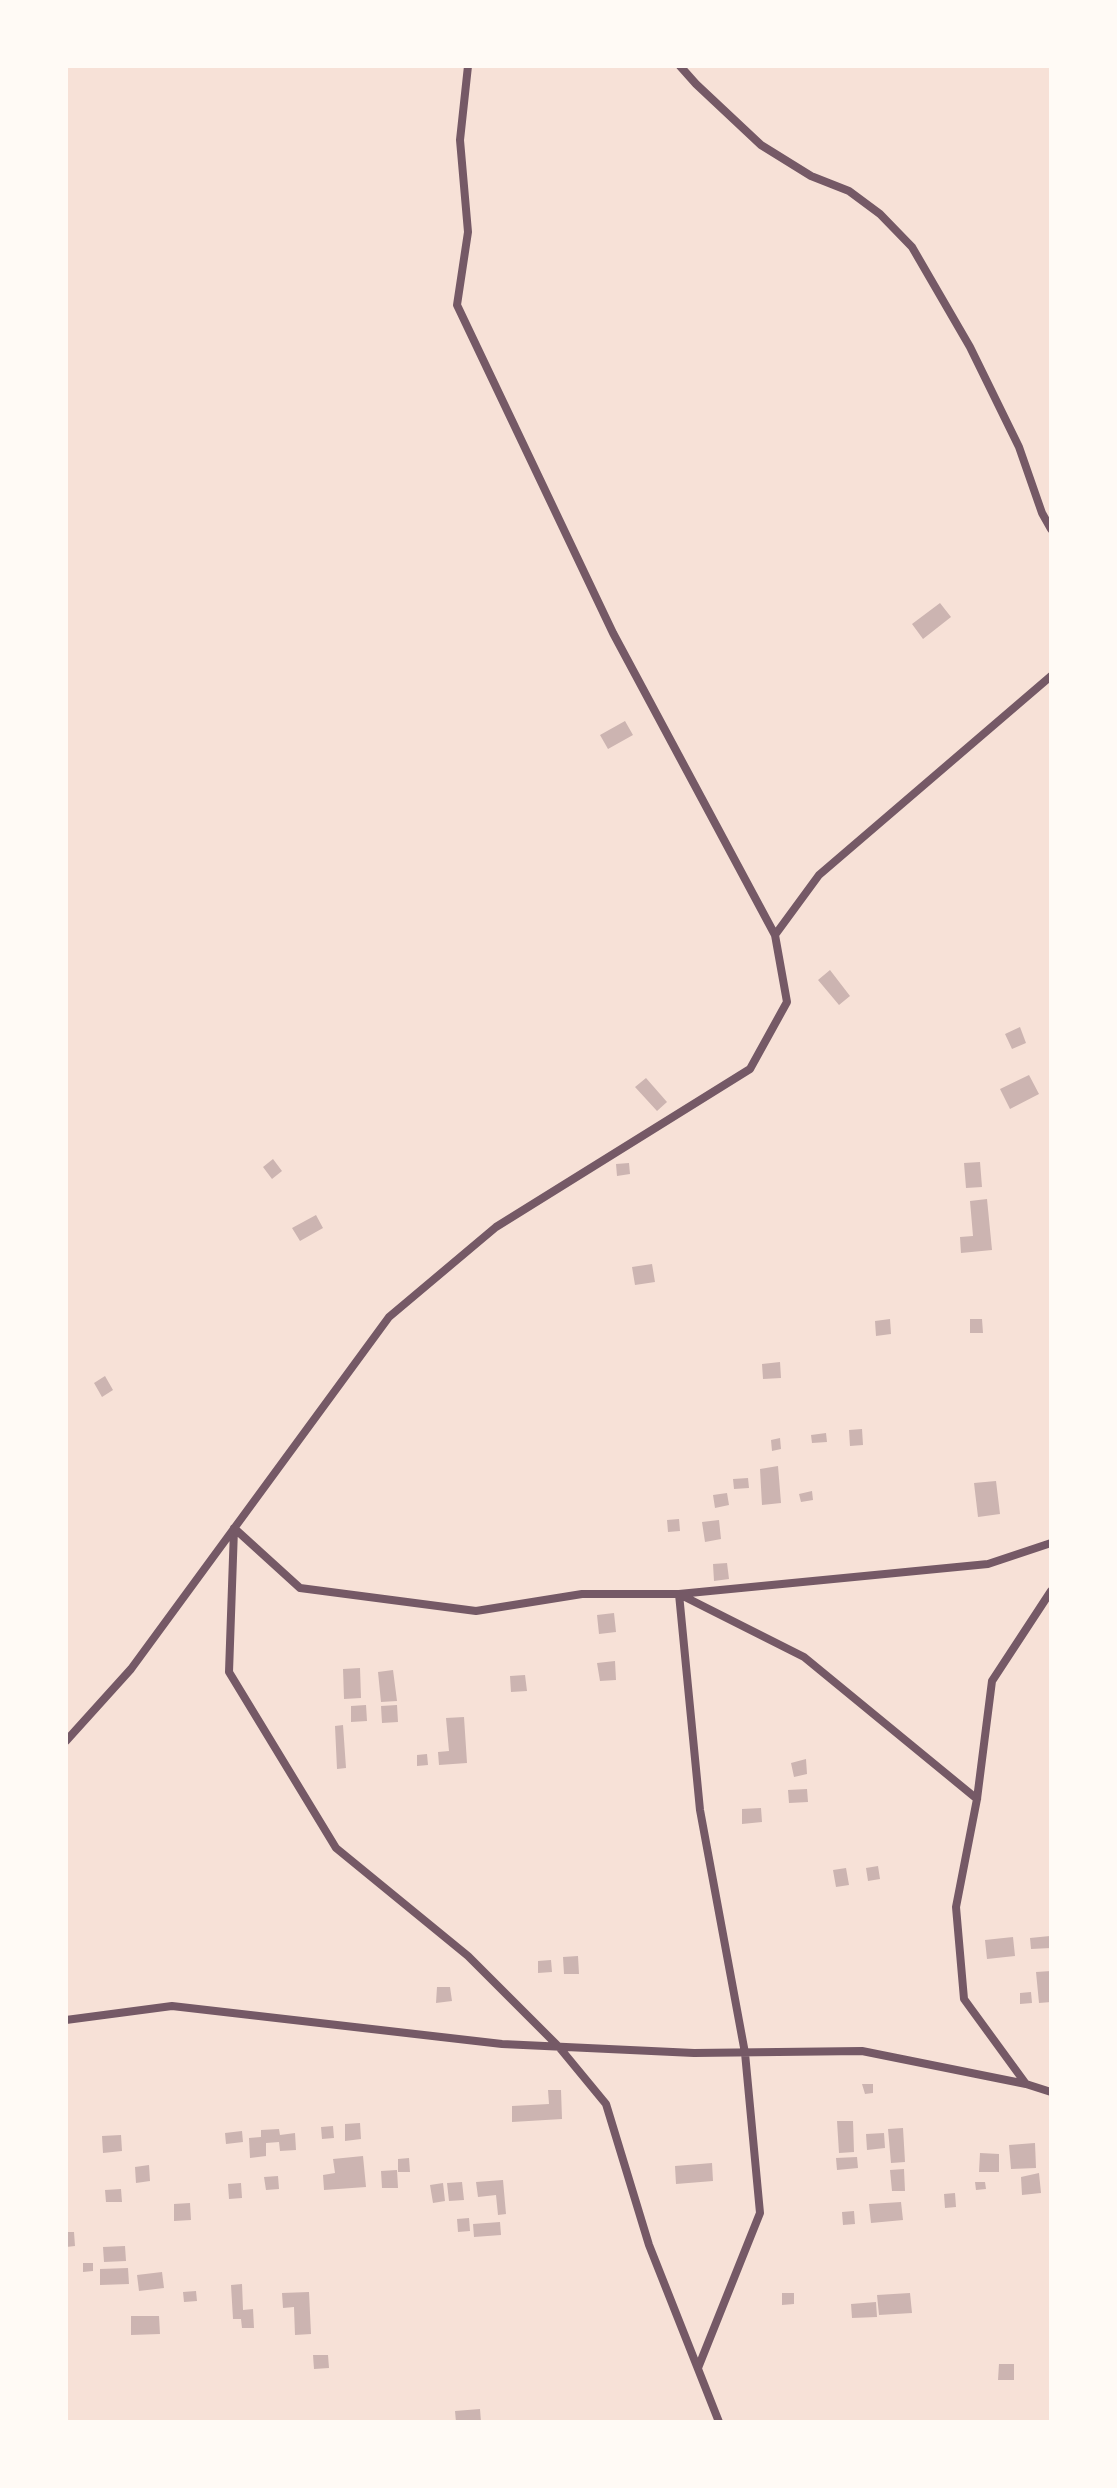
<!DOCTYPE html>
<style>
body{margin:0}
#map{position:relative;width:1117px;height:2488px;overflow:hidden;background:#f7e1d7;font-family:Poppins,sans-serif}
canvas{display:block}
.frame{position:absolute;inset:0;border:68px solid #fffaf5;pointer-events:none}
</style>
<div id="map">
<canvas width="1117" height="2488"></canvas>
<div class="frame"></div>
</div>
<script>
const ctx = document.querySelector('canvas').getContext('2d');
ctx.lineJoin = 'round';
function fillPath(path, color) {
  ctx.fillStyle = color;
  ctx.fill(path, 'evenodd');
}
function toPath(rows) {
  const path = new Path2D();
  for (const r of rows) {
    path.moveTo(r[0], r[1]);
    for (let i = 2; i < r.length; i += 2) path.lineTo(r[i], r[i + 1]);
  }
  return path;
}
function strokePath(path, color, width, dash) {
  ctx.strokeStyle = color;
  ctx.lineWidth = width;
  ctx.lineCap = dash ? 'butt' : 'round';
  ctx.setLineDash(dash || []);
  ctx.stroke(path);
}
fillPath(toPath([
 [940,603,951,617,923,639,912,624],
 [625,721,633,735,608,749,600,735],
 [830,970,850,996,839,1005,818,980],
 [1020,1027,1026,1043,1012,1049,1005,1034],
 [1029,1075,1039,1094,1010,1109,1000,1089],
 [646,1078,667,1102,657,1111,635,1087],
 [273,1159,282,1171,272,1179,263,1167],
 [980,1162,982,1187,966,1188,964,1163],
 [629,1163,630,1174,617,1176,616,1164],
 [987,1199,992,1250,961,1253,960,1237,973,1236,970,1201],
 [316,1215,323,1228,300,1241,292,1228],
 [652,1264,655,1282,635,1285,632,1267],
 [890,1319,891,1334,876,1336,875,1321],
 [970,1319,982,1319,983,1333,970,1333],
 [780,1362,781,1378,763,1379,762,1364],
 [105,1376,113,1390,102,1397,94,1383],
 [862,1429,863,1445,850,1446,849,1430],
 [826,1433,827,1442,812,1443,811,1435],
 [780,1438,781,1449,772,1451,771,1440],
 [778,1466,781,1503,762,1505,760,1469],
 [748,1478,749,1488,734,1489,733,1479],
 [996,1481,1000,1514,978,1517,974,1483],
 [812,1491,813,1500,801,1502,799,1494],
 [727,1493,729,1505,715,1508,713,1495],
 [679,1519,680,1531,668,1532,667,1520],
 [719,1520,721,1539,705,1542,702,1522],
 [727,1563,729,1579,714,1581,713,1564],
 [614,1613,616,1632,599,1634,597,1615],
 [615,1661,616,1680,600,1681,597,1663],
 [360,1668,361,1698,344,1699,343,1669],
 [393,1670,397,1701,381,1702,378,1672],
 [525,1675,527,1691,511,1692,510,1676],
 [366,1705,367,1721,351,1722,351,1706],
 [397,1705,398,1722,382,1723,381,1706],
 [464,1717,467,1763,439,1765,438,1752,449,1751,446,1718],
 [343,1725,346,1768,337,1769,335,1726],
 [427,1754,428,1765,417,1766,417,1755],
 [806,1759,807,1774,794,1777,791,1763],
 [807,1789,808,1802,789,1803,788,1790],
 [761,1808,762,1822,742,1824,742,1809],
 [878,1866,880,1879,868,1881,866,1868],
 [846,1868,849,1885,836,1887,833,1870],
 [1050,1936,1051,1948,1031,1949,1030,1938],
 [1013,1937,1015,1956,987,1959,985,1940],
 [578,1956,579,1974,564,1974,563,1957],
 [551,1960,552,1972,538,1973,538,1961],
 [1051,1971,1051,2002,1039,2003,1036,1972],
 [437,1987,450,1987,452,2001,436,2003],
 [1031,1992,1032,2003,1020,2004,1020,1993],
 [862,2084,873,2084,873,2093,865,2094],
 [548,2090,561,2090,562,2119,512,2122,512,2106,549,2104],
 [837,2121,853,2121,854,2152,839,2153],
 [360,2123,361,2139,345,2141,345,2124],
 [333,2126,334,2138,322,2139,321,2127],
 [903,2128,905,2162,891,2163,888,2129],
 [279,2129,280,2135,295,2133,296,2150,280,2151,279,2142,266,2143,266,2156,250,2158,249,2138,261,2137,261,2130],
 [242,2131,243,2142,226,2144,225,2133],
 [884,2133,885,2148,867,2150,866,2134],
 [121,2135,122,2151,103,2153,102,2136],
 [1035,2143,1036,2168,1011,2169,1009,2145],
 [980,2153,999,2154,999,2172,979,2172],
 [363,2156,366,2187,324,2190,323,2175,335,2173,333,2159],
 [857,2157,858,2168,837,2170,836,2158],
 [409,2158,410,2172,398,2172,398,2159],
 [712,2163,713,2181,676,2184,675,2166],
 [149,2165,150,2181,136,2183,135,2167],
 [904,2169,905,2191,892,2191,890,2170],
 [397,2170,398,2188,382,2188,381,2171],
 [1039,2173,1041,2193,1022,2195,1021,2177],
 [278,2176,279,2189,266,2190,264,2177],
 [503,2180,506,2214,498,2215,496,2195,478,2197,476,2182],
 [462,2182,464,2200,449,2201,447,2183],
 [975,2182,985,2182,986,2189,976,2190],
 [241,2183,242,2198,229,2199,228,2184],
 [443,2183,445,2201,433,2203,430,2185],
 [121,2189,122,2202,106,2202,105,2190],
 [955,2193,956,2207,945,2208,944,2194],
 [901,2202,903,2220,871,2223,869,2204],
 [190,2203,191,2220,174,2221,174,2204],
 [854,2211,855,2224,843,2225,842,2212],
 [469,2218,470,2231,458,2232,457,2219],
 [500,2222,501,2235,474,2237,473,2224],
 [66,2232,74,2232,75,2246,66,2247],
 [125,2246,126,2261,104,2262,103,2247],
 [83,2263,93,2263,93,2271,83,2272],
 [128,2268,129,2284,100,2285,100,2269],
 [162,2272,164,2288,139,2291,137,2275],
 [242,2284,243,2310,253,2309,254,2328,242,2328,241,2319,233,2319,231,2285],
 [196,2291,197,2301,184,2302,183,2292],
 [309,2292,311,2334,295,2335,294,2307,283,2308,282,2293],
 [782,2293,794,2293,794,2304,782,2305],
 [910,2293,912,2313,879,2315,877,2295],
 [876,2302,877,2317,852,2318,851,2304],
 [131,2316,159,2316,160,2334,131,2335],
 [313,2355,328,2355,329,2368,314,2369],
 [999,2364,1014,2364,1014,2380,998,2380],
 [480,2409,481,2422,456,2422,455,2411]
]), '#ccb4b1');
strokePath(toPath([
 [680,66,696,84,761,145,811,176,849,191,880,214,912,247,970,347,1019,447,1042,513,1051,529],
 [775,935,819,875,1051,676],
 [234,1528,300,1588,476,1611,582,1594,679,1594,700,1810,745,2053,760,2213,698,2368],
 [234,1529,229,1672,336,1848,468,1956,559,2047,606,2104,649,2245,719,2422],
 [1051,1591,992,1681,977,1799,956,1907,964,1999,1026,2084,1051,2092],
 [66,1741,131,1669,389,1317,496,1227,750,1069,787,1002,775,935,613,633,457,305,468,232,460,140,468,66],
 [977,1799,804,1657,679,1594,988,1564,1051,1543],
 [66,2020,172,2006,502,2044,694,2053,862,2051,1026,2084]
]), '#755966', 8);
</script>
